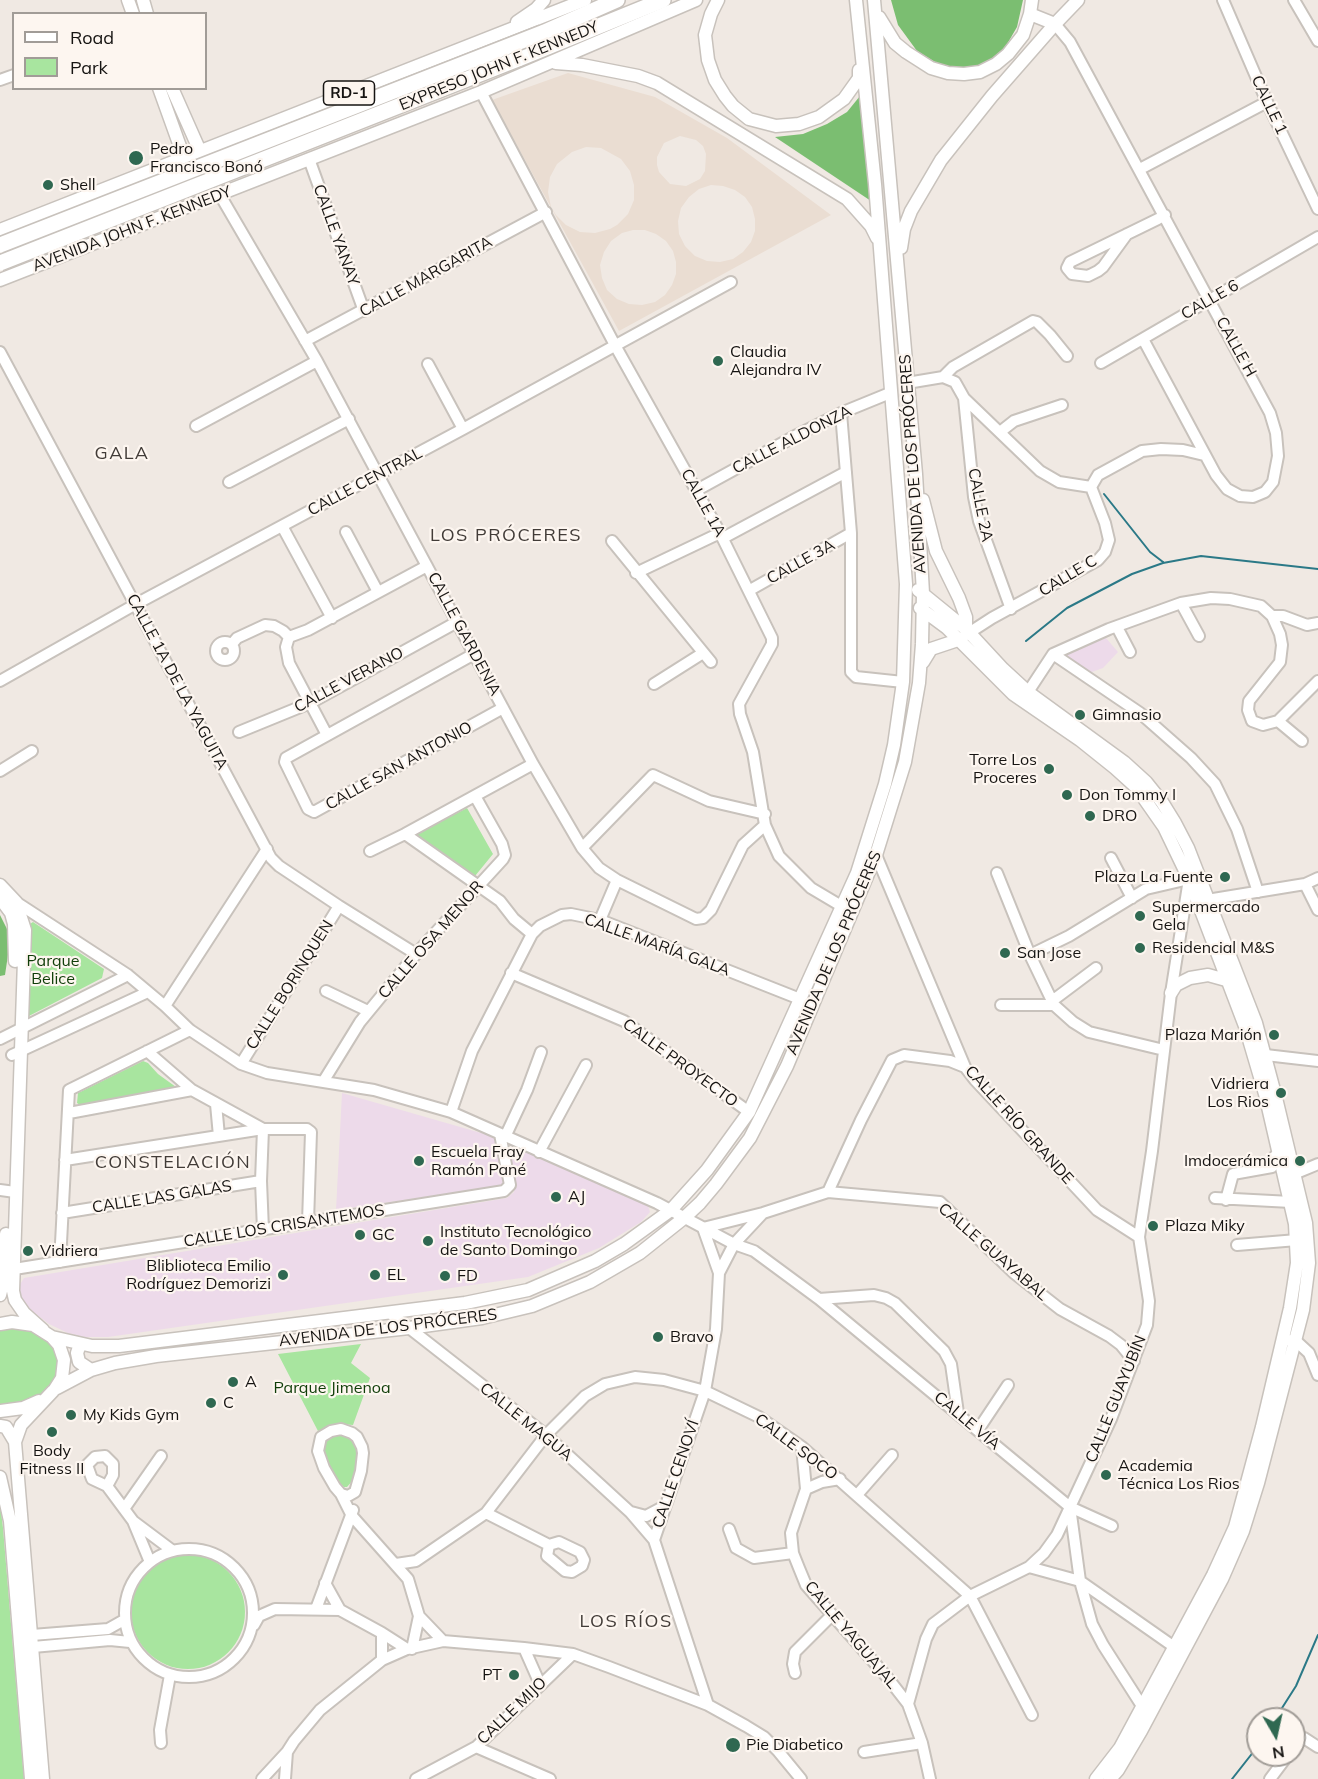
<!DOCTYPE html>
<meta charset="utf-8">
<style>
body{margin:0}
#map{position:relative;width:1318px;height:1779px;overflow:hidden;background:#f0e9e3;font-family:Mulish,sans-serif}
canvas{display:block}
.legend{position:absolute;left:12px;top:12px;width:195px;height:78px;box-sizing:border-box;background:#fdf6f0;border:2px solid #a19c97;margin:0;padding:8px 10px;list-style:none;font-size:18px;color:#161412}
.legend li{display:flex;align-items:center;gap:12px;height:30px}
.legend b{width:30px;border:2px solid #a19c97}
.north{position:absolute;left:1246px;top:1707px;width:60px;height:60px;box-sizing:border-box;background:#fdf6f0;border:2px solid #a19c97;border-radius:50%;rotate:171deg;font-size:16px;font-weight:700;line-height:24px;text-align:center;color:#161412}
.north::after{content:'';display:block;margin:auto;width:21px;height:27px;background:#2f6851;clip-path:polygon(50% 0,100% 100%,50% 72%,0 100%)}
</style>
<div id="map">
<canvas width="1318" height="1779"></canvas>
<ul class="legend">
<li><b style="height:8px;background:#fff"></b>Road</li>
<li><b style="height:16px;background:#a8e59f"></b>Park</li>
</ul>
<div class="north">N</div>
</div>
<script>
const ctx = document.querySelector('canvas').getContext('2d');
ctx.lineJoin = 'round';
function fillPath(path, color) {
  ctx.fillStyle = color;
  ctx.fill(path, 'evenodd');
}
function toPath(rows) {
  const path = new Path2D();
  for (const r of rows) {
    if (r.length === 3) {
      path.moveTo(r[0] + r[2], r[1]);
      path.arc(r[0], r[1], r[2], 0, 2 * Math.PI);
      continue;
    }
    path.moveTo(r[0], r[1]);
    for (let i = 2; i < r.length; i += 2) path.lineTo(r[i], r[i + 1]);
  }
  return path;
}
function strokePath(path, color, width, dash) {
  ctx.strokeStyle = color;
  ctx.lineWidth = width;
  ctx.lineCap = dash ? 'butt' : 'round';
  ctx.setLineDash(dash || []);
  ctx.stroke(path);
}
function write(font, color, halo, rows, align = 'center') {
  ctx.font = font + ' Mulish,sans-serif';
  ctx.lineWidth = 4.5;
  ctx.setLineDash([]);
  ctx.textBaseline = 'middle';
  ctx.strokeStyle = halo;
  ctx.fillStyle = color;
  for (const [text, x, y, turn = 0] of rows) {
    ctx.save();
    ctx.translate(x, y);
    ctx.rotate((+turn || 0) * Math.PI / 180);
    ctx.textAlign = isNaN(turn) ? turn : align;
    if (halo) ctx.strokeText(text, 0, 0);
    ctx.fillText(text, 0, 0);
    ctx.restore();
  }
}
fillPath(toPath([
 [568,73,655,97,727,138,831,215,619,331,492,100],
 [680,136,696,140,703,146,706,154,705,171,700,179,686,186,670,184,659,172,657,165,657,157,664,143],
 [586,147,601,148,621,159,630,171,634,185,634,200,628,214,617,225,610,229,595,233,580,232,566,225,556,215,551,207,548,192,550,177,557,164,572,152],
 [711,185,723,186,735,190,745,197,752,207,755,219,755,231,751,242,743,252,733,259,720,262,707,261,695,256,685,246,679,234,678,221,681,208,689,197,699,189],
 [633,230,645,230,656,234,666,241,673,251,676,262,676,274,672,285,665,295,655,302,642,305,629,304,617,299,607,290,602,278,600,265,604,252,611,241,622,233]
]), '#eaddd2');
fillPath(toPath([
 [1106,638,1118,652,1103,668,1089,673,1066,657,1069,652],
 [342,1093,495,1137,505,1185,336,1210],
 [513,1146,648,1206,650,1212,641,1222,599,1248,528,1277,108,1337,85,1337,68,1333,49,1324,28,1308,18,1294,19,1286,24,1278,507,1198,514,1192,507,1150]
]), '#eddaea');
fillPath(toPath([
 [467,808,493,854,475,876,415,834],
 [33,922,104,969,102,978,27,1017,25,927],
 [143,1061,148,1063,158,1074,176,1087,176,1090,80,1105,77,1103,78,1093],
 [14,1327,30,1330,54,1345,59,1356,59,1367,55,1378,44,1393,28,1402,0,1406,0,1328],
 [361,1344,351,1363,370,1378,353,1425,341,1424,318,1431,278,1354],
 [341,1434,349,1436,359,1446,359,1460,354,1479,347,1487,344,1487,338,1482,323,1456,324,1443,327,1439,333,1435],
 [0,1503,3,1528,24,1779,0,1779],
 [188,1612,57]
]), '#a8e59f');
fillPath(toPath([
 [891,0,1023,0,1017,27,1006,46,995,58,977,66,958,69,940,65,917,51,898,25],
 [860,96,871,201,775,137,803,134,827,124,847,112],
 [0,915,8,931,9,948,5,975,0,976]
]), '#7bbe71');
strokePath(toPath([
 [1104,494,1150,552,1163,562],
 [1026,641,1067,608,1132,574,1163,563,1201,556,1318,569],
 [1275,1719,1296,1686,1318,1635],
 [1232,1779,1258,1746]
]), '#2b7987', 2);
const minor = toPath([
 [1223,0,1267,102,1318,209],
 [1294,0,1318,41],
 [1055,24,1070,42,1270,413,1276,433,1278,456,1273,482,1265,492,1253,497,1240,496,1227,489,1216,475,1143,339],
 [0,80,14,75],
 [481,92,616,347,720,533,772,638,772,644,739,704,740,714,753,752,765,825,779,856,811,888,843,907],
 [309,159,364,311],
 [1140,169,1267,102],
 [220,195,317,361,533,764,582,848,599,868,617,880,696,919,703,918,711,910,743,845,765,825],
 [1127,234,1103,267,1098,271,1088,276,1072,274,1067,268,1070,262,1158,219,1165,215],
 [305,341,546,212],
 [0,352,271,858,279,866,339,906,416,954],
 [1101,363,1318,237],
 [428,364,463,429],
 [943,377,955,382,964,398,1040,471,1059,482,1091,487],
 [907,383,943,377,953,367,1033,321,1037,322,1050,335,1067,356],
 [964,398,974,497,979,521,1011,609],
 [841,413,851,533,851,672,856,677,903,682],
 [196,426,317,361],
 [1000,432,1014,421,1062,405],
 [229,482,349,419],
 [1091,487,1098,475,1142,451,1161,449,1183,450,1204,455],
 [697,490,797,435,841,413,890,393],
 [282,526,332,618],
 [346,532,378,592],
 [723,538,846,472],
 [612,541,711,662],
 [636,573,720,533],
 [750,590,851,533],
 [1181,603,1199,636],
 [1272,616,1283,616,1307,625,1318,623],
 [1117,627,1130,652],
 [289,637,308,630,427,566],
 [958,640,992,618,1098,560,1105,552,1109,540,1105,523,1091,487],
 [225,651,9],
 [232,644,237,638,265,625,274,626,283,631,289,637,286,647,289,663,327,735],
 [474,654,286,758,285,762,308,809,314,812,503,708],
 [1053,654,1140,713,1191,758,1215,784,1237,829,1258,892],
 [0,681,136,604,463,429,731,282],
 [654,684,703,653],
 [1028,692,1053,654,1109,629,1181,603,1211,598,1230,599,1261,606,1272,616,1280,634,1282,645,1280,662,1249,701,1248,710,1252,721,1263,725,1278,721,1318,681],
 [1278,721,1302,741],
 [239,732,310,703,457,622],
 [0,771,32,751],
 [405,834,500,901,514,919,532,934],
 [582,848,653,775,709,801,765,814],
 [370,851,405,834,533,764],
 [876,855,965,1067,975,1080,1097,1210,1139,1237],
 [1111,858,1132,898],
 [997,873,1030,955,1054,1005,1073,1022,1089,1032,1164,1050],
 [1305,884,1318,910],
 [1201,901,1305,884,1318,878],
 [12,903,16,902,128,975,165,1006,190,1030,241,1064,267,1073,374,1090,451,1112,657,1203,734,1244,754,1251,819,1299,1070,1507,1112,1526],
 [600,920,617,880],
 [511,973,624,1021,749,1112],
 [326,991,368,1011],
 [1052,1001,1096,968],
 [1001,1005,1054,1005],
 [165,1006,267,849],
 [0,1039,128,975],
 [147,1051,192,1090,263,1129],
 [1257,1054,1318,1061],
 [12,1055,148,992],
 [241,1064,339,906],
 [323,1082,360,1022,416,954,503,859,505,855,502,844,475,796],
 [216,1104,219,1136],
 [451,1112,472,1051,532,934,540,926,562,915,571,914,600,920,800,999],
 [69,1113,192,1090],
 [505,1137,527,1090,541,1052],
 [539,1152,586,1065],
 [65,1160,263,1129,307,1129,311,1132,308,1222],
 [1294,1174,1318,1164],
 [0,1190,15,1192],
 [828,1192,861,1120,892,1060,904,1055,950,1061,965,1067],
 [1215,1198,1291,1202],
 [1226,1200,1233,1174,1272,1167,1274,1164,1275,1156,1279,1154],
 [62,1213,261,1181],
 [703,1228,719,1273,716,1329,705,1391,654,1540,708,1705],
 [703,1228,763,1213,828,1192,940,1202,1014,1273,1060,1309,1109,1336,1121,1345,1134,1361],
 [263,1230,261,1181,263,1129],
 [1237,1245,1297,1240],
 [60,1262,69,1090,190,1030],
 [8,1270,504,1191,510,1185,500,1134],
 [719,1273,734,1244,763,1213],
 [819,1299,874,1295,886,1298,895,1303,944,1351,951,1364,958,1413],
 [390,1313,546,1435,630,1512,654,1540],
 [1287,1340,1296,1341,1309,1353,1318,1375],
 [341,1429,352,1433,357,1437,362,1447,363,1453,361,1471,355,1492,348,1496,341,1494,335,1487,324,1468,318,1451,321,1437,331,1431,341,1429],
 [978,1430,1008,1385],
 [802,1447,806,1489,791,1533,793,1553,799,1568,806,1585,887,1677,908,1704,922,1743,930,1779],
 [107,1486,113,1475,113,1464,105,1456,95,1457,87,1465,92,1479,107,1486,133,1521,173,1551],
 [806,1489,822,1482,840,1479],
 [341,1494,352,1516,408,1579,419,1616,443,1641],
 [857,1495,892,1455],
 [1070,1507,1080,1581,1092,1624,1103,1645,1142,1706,1147,1710],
 [124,1509,161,1456],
 [631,1512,646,1516,665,1506],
 [486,1513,549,1545,547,1556,565,1571,572,1572,582,1566,584,1560,580,1552,559,1542,549,1545],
 [133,1521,150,1562],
 [729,1529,736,1548,754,1558,793,1553],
 [189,1613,64],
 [396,1564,416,1561,486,1513,546,1435,585,1396,605,1384,635,1377,664,1380,705,1391,759,1417,802,1447,970,1596,1032,1715],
 [1029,1567,1080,1581,1180,1651],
 [325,1583,340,1610],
 [316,1609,353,1510],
 [254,1625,259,1616,275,1609,340,1610,382,1633,382,1660],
 [382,1633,407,1649],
 [32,1635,108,1629,124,1620],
 [33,1647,110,1640,130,1642],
 [524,1648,540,1684],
 [412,1649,419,1616],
 [795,1673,793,1664,795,1652,832,1615],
 [908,1704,926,1639,933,1624,970,1596,1029,1567,1044,1553,1057,1535,1111,1419,1147,1325,1149,1301,1139,1237,1152,1151,1171,993,1189,879,1146,889,1069,936,1030,955],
 [161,1743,160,1730,170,1675],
 [1294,1746,1298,1741,1304,1738,1318,1747],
 [476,1747,550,1779],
 [864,1752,922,1743],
 [262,1779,287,1752,294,1741,320,1710,382,1660,407,1649,443,1641,524,1648,573,1654,609,1667,708,1705,746,1726,764,1737,778,1751,801,1779],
 [285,1779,287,1752],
 [416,1779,476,1747,573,1654],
 [1270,1779,1288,1755]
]);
const major = toPath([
 [128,0,133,14],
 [143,0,147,14],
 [718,0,711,14,705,35,708,60,715,80,725,96,733,106,749,119,776,126,799,124,819,117,844,99,859,78,859,70],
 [1030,14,1055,24],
 [879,17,895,43,906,52,931,68,948,73,964,74,980,72,996,64,1008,54,1023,35,1030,14,1032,0],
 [517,22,536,9,544,0],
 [556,63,582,65,638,76,657,83,847,199,871,226,877,238],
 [159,88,191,177,200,188,220,195],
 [172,88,203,158],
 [0,230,585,0],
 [901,248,904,229,911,211,941,160,992,96,1055,24,1078,0],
 [0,280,481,92,696,0],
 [923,500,936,551,959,598,966,617,966,629],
 [918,590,966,629,1003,669,1028,692,1124,762,1146,782,1162,802,1175,823,1188,848,1256,1023,1275,1094,1306,1223,1309,1263,1303,1310,1258,1483,1243,1531,1222,1579,1141,1731,1118,1770,1110,1779],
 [920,608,947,628,1013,694,1080,740,1115,768,1136,787,1164,827,1189,879,1245,1026,1265,1094,1295,1224,1297,1263,1290,1308,1262,1427,1235,1527,1213,1575,1120,1748,1096,1779],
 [923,662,931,649,958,640],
 [0,885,16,902,25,930,13,1291,15,1300,24,1313,43,1330],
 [0,898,11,913,14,924,15,961],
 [1171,993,1176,985,1190,978,1208,975,1226,980],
 [0,1295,4,1279,6,1234],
 [0,1324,12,1322,33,1325,52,1337,59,1345,64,1360,62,1378,55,1389],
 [52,1337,92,1346,119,1346,465,1303,528,1290,595,1261,624,1244,671,1210,707,1170,749,1112,857,873,885,784,894,745,903,682,906,584,875,184,856,0],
 [80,1344,77,1353,79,1362,91,1370],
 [57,1388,91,1370,115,1363,156,1356,409,1328,482,1318,532,1306,590,1282,640,1253,684,1218,700,1203,716,1184,750,1138,787,1066,876,855,905,762,919,683,922,644,923,593,916,474,874,0],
 [0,1411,23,1408,39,1401],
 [0,1426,6,1427,15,1442],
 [0,1477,10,1521,31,1779],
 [43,1779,15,1442,21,1425,53,1391]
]);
const highway = toPath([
 [542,33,617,0],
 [518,59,663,0]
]);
strokePath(minor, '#c8c2bc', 14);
strokePath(major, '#c8c2bc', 15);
strokePath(highway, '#c8c2bc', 18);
strokePath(minor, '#fff', 10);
strokePath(major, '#fff', 12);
strokePath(highway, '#fff', 15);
const highwayBridge = toPath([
 [0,245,542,33],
 [0,263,518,59]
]);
strokePath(highwayBridge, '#c8c2bc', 18, []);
strokePath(highwayBridge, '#fff', 15);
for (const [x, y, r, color] of [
 [136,158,8,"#2f6851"],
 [48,185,6,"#2f6851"],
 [718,361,6,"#2f6851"],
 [1080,715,6,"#2f6851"],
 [1049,769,6,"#2f6851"],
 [1067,795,6,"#2f6851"],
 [1090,816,6,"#2f6851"],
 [1225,877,6,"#2f6851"],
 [1140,916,6,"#2f6851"],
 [1140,948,6,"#2f6851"],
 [1005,953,6,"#2f6851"],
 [1274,1035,6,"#2f6851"],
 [1281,1093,6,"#2f6851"],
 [419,1161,6,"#2f6851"],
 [1300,1161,6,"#2f6851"],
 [556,1197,6,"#2f6851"],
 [1153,1226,6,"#2f6851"],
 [360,1235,6,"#2f6851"],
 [428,1241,6,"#2f6851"],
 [28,1251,6,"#2f6851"],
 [283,1275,6,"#2f6851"],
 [375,1275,6,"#2f6851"],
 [445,1276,6,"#2f6851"],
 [658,1337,6,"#2f6851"],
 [233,1382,6,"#2f6851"],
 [211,1403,6,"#2f6851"],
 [71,1415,6,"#2f6851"],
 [52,1432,6,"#2f6851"],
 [1106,1475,6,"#2f6851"],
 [514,1675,6,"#2f6851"],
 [733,1745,8,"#2f6851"]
]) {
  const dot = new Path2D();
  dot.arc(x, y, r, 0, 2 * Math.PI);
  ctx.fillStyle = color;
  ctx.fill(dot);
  strokePath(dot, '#fdf6f0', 2);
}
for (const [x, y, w] of [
 [349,93,51]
]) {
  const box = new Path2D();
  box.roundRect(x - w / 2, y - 12, w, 24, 4.5);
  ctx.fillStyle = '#fdf6f0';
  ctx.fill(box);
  strokePath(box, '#161412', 1.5);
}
write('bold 15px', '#161412', null, [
 ["RD-1",349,93]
]);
write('16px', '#161412', '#fdf6f0', [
 ["EXPRESO JOHN F. KENNEDY",499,66,-22],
 ["CALLE 1",1269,105,65],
 ["AVENIDA JOHN F. KENNEDY",132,229,-21],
 ["CALLE YANAY",336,235,70],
 ["CALLE MARGARITA",426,277,-29],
 ["CALLE 6",1210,300,-30],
 ["CALLE H",1236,347,61],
 ["CALLE ALDONZA",792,440,-27],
 ["AVENIDA DE LOS PRÓCERES",913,464,-94],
 ["CALLE CENTRAL",365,482,-28],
 ["CALLE 1A",703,503,61],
 ["CALLE 2A",980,505,79],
 ["CALLE 3A",801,562,-29],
 ["CALLE C",1068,576,-31],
 ["CALLE GARDENIA",464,634,62],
 ["CALLE VERANO",349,680,-28],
 ["CALLE 1A DE LA YAGUITA",177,682,62],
 ["CALLE SAN ANTONIO",399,766,-29],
 ["CALLE OSA MENOR",431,940,-49],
 ["CALLE MARÍA GALA",657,945,20],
 ["AVENIDA DE LOS PRÓCERES",834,953,-67],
 ["CALLE BORINQUEN",290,985,-58],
 ["CALLE PROYECTO",680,1063,36],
 ["CALLE RÍO GRANDE",1019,1125,48],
 ["CALLE LAS GALAS",162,1197,-9],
 ["CALLE LOS CRISANTEMOS",284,1226,-9],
 ["CALLE GUAYABAL",993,1252,41],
 ["AVENIDA DE LOS PRÓCERES",388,1328,-7],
 ["CALLE GUAYUBÍN",1116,1399,-68],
 ["CALLE VÍA",967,1421,40],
 ["CALLE MAGUA",526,1422,39],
 ["CALLE SOCO",796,1447,37],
 ["CALLE CENOVÍ",676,1474,-71],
 ["CALLE YAGUAJAL",851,1635,50],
 ["CALLE MIJO",512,1711,-44]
]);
write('16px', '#161412', '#fdf6f0', [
 ["Pedro",150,149],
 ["Francisco Bonó",150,167],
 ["Shell",60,185],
 ["Claudia",730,352],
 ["Alejandra IV",730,370],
 ["Gimnasio",1092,715],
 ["Torre Los",1037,760,"right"],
 ["Proceres",1037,778,"right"],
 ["Don Tommy I",1079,795],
 ["DRO",1102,816],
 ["Plaza La Fuente",1213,877,"right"],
 ["Supermercado",1152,907],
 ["Gela",1152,925],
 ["Residencial M&S",1152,948],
 ["San Jose",1017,953],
 ["Plaza Marión",1262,1035,"right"],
 ["Vidriera",1269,1084,"right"],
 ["Los Rios",1269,1102,"right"],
 ["Escuela Fray",431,1152],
 ["Ramón Pané",431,1170],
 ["Imdocerámica",1288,1161,"right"],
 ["AJ",568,1197],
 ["Plaza Miky",1165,1226],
 ["Instituto Tecnológico",440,1232],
 ["de Santo Domingo",440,1250],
 ["GC",372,1235],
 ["Vidriera",40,1251],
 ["Bliblioteca Emilio",271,1266,"right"],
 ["Rodríguez Demorizi",271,1284,"right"],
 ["EL",387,1275],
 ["FD",457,1276],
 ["Bravo",670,1337],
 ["A",245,1382],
 ["C",223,1403],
 ["My Kids Gym",83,1415],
 ["Body",52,1451,"center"],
 ["Fitness II",52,1469,"center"],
 ["Academia",1118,1466],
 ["Técnica Los Rios",1118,1484],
 ["PT",502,1675,"right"],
 ["Pie Diabetico",746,1745]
], 'left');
write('16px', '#0f3d08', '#fdf6f0', [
 ["Parque",53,961],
 ["Belice",53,979],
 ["Parque Jimenoa",332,1388]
]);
ctx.letterSpacing = '1.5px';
write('18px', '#423c38', '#fdf6f0', [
 ["GALA",122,454],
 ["LOS PRÓCERES",506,536],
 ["CONSTELACIÓN",173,1163],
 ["LOS RÍOS",626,1622]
]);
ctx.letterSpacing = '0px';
</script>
